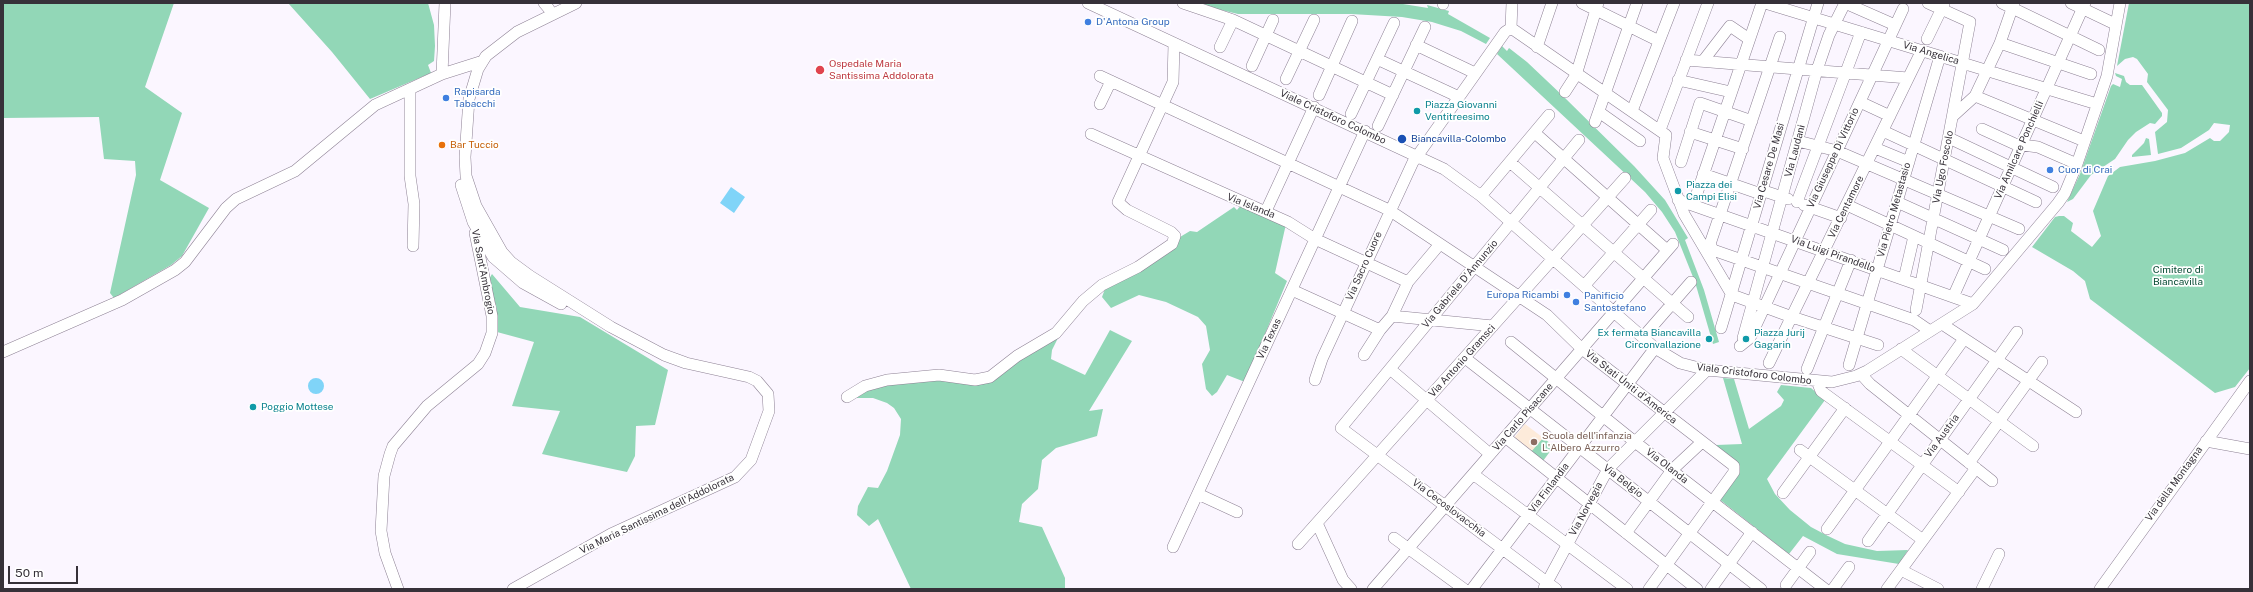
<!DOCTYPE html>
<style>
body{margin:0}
#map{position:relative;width:2253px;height:592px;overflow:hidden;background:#fbf6ff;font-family:"Public Sans",sans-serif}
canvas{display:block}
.frame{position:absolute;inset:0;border:4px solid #363139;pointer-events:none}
.scale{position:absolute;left:8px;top:566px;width:70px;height:18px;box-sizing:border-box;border:2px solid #363139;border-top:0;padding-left:5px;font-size:12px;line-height:14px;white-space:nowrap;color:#363139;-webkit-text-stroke:3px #fff;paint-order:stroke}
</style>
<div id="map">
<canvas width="2253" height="592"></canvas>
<div class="frame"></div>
<div class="scale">50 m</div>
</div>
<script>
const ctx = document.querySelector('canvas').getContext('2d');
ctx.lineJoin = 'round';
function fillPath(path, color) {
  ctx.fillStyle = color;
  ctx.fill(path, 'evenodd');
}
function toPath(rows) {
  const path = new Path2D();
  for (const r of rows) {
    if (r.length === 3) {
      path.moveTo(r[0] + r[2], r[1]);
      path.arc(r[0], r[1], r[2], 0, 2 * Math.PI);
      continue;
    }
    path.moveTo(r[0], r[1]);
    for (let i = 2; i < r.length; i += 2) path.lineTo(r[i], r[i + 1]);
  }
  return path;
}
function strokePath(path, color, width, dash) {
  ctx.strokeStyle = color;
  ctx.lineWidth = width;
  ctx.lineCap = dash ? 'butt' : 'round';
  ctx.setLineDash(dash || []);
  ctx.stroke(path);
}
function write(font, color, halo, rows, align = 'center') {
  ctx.font = font + ' "Public Sans",sans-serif';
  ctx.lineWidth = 3.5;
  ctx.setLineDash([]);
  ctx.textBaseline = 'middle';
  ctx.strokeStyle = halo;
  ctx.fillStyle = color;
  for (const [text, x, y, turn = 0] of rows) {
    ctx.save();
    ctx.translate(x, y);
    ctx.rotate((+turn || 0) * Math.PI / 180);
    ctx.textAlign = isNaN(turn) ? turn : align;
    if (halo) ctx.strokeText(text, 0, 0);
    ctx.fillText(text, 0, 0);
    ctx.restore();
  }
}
fillPath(toPath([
 [1525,424,1554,446,1543,461,1514,438]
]), '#fdebda');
fillPath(toPath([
 [3,3,174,3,145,87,182,113,160,180,209,208,182,256,171,265,114,298,110,293,136,175,135,161,104,159,99,117,3,118],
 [288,3,428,3,434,25,435,46,434,61,428,65,431,73,370,99,332,52],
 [1192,3,1403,4,1428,8,1427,5,1449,11,1448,14,1490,38,1486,44,1461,31,1432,22,1402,17,1351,14,1238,14],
 [2129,3,2250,3,2250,368,2235,387,2215,393,2090,299,2085,281,2073,271,2032,247,2055,217,2059,216,2064,216,2073,223,2071,231,2092,247,2101,236,2093,211,2108,176,2120,167,2155,161,2185,153,2210,138,2214,141,2220,141,2229,132,2230,125,2214,123,2209,130,2181,148,2158,154,2155,132,2167,122,2168,110,2147,82,2148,74,2137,59,2133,57,2125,59,2117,66],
 [1502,46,1507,51,1509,48,1527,62,1564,97,1634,166,1665,200,1688,238,1685,240,1704,290,1719,342,1713,344,1695,282,1675,232,1662,212,1645,192,1497,54],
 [2115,73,2124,76,2126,82,2130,85,2142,85,2162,113,2162,116,2155,124,2150,123,2136,132,2128,140,2115,159,2091,175,2073,199,2067,202,2080,174,2111,86,2113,84,2120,87,2122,79,2116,76],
 [2146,138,2149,139,2151,155,2132,157,2132,155,2144,143],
 [1241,205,1286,224,1275,273,1287,281,1245,382,1227,375,1217,392,1212,396,1206,389,1202,364,1210,350,1206,326,1198,317,1166,302,1139,295,1111,308,1102,297,1105,289,1172,250,1180,237,1190,231,1197,232,1234,207,1237,210],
 [492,274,520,307,580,317,668,370,655,425,636,426,635,456,627,472,542,454,560,411,512,406,534,342,497,332,497,310,489,279],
 [1065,324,1052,350,1051,359,1085,375,1110,330,1132,341,1089,411,1103,409,1097,436,1056,448,1042,460,1038,489,1022,504,1019,522,1042,527,1065,578,1065,589,911,589,878,519,869,526,857,515,858,506,868,487,878,488,887,471,900,435,901,419,894,408,887,403,873,398,855,398,865,390,888,383,935,379,972,385],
 [1723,378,1734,379,1749,429,1781,406,1784,400,1777,392,1781,385,1811,388,1825,400,1767,479,1775,494,1790,510,1811,527,1828,536,1845,544,1877,551,1908,550,1899,564,1837,554,1803,536,1789,554,1719,499,1739,474,1740,469,1716,445,1742,444],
 [1543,438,1554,446,1543,461,1531,452]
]), '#92d7b7');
fillPath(toPath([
 [731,187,745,197,734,213,720,203],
 [316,386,8]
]), '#80d4f8');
const minor = toPath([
 [544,3,549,9],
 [1088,3,1444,169,1481,196,1655,348,1680,363,1707,370,1832,382,1856,376,1867,371,1973,304,2058,203,2065,193,2077,164,2107,76,2120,3],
 [1183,3,1233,20,1393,95],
 [1443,3,1443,4],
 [1582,3,1659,41],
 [1765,3,2097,104],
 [1845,3,1895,25],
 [2002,3,2099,50],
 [2071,3,2115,24],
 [1511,28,1666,135,1663,158,1684,214,1732,295,1792,317,1878,345],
 [1511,28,1512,3],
 [1780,37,1710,244,1713,250,1914,320,1930,331],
 [1927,39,1944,4],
 [2000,43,2091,74],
 [1416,45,1475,73],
 [1220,47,1233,20],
 [1537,47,1552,3],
 [1377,59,1459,97],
 [1686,60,1908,78],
 [1703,61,1730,26,1749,39],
 [1252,66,1273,20],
 [442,74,445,3],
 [1100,76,1389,210,1547,315,1582,349,1734,466,1734,472,1649,589],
 [1286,79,1314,20],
 [1678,80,1731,92],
 [410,89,410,176,414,204,413,246],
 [1565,92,1576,75,1598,3],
 [1319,95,1352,21],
 [1975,96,2084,141],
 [1860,102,1890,116],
 [1100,104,1111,81],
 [1632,111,1674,3],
 [1599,112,1640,141],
 [1351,114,1394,23],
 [1953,116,1975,96,2000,43,2014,3],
 [1595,122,1637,3],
 [1378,126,1425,27],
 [1982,129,2015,144,2038,147,2077,164],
 [1660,130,1708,3],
 [1883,131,2036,202],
 [1690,132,1743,149],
 [1535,133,1667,250],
 [1091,134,1288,222,1315,239,1408,282],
 [1949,138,2053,187],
 [1798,141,1837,151,2019,229],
 [1875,148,1909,162],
 [1510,162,1688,317],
 [1681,162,1700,103,1752,121],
 [1703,174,1758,193,1767,192,1788,199],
 [461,185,473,222,493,257,523,283,561,304],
 [1481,196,1549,115],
 [1678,200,1973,304],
 [1797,202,1861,32],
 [1897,202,2003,250],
 [1693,205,1762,3],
 [1804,205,1841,218],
 [1847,205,1985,269],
 [1266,211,1314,107],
 [1904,279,1914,236],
 [1584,286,1651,210],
 [1292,290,1380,330],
 [1953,297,2085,3],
 [1916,310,1970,22,1928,3],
 [1392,316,1493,326],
 [1942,324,2076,412],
 [1721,328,1818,3],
 [1643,337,1691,282],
 [1743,338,1817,70,1829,35,1845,3],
 [1511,342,1635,442,1825,589],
 [1740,346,1750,338,1903,9],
 [1901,349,2033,446],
 [3,352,122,300,175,270,185,262,226,208,236,199,295,171,375,105,442,74,483,61],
 [1364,355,1380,330,1392,316,1408,282,1440,244],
 [1465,358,1761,589],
 [1769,363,1922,50],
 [1849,365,1940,56],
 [1390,369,1490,454],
 [1807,369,1851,260],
 [1861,374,1870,384,1992,481],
 [1315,380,1322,359,1413,162,1505,32,1511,28],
 [1817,381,1821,391,1959,492],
 [847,397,865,386,887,380,939,375,975,380,990,377,1017,356,1056,333,1083,301,1102,285,1138,267,1172,244,1175,236,1171,232,1127,210,1118,202,1173,82,1174,44],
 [1505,437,1697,589],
 [2206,441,2250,449],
 [1800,450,1923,540],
 [1969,463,2042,362],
 [1473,474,1627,589],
 [1783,493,1845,408],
 [1198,494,1237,512],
 [1317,523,1343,580,1351,589],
 [1827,529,1964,339],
 [1626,533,1672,470,1702,442],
 [1394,538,1464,589],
 [1868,541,2017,332],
 [1298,544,1625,178],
 [1173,547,1365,131],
 [1901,570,1938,589],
 [1786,585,1810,552],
 [1544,588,1608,469,1707,370],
 [398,589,385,553,381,531,384,476,390,454,393,446,427,406,478,364,485,353,492,333,492,316,475,233],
 [513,589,611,534,735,477,751,460,769,411,768,394,757,381,749,377,686,363,664,355,611,327,530,276,511,262,502,252,476,206,466,176,465,157,469,99,478,69,486,56,517,32,576,3],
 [1373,589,1673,244],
 [1472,589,1655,348],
 [1556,589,1341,428,1579,140],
 [1711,589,1752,532],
 [1833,589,1849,567],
 [1887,589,1976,468],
 [1982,589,1999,554],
 [2100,589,2250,381]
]);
strokePath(minor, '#8d8194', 12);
strokePath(minor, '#fff', 11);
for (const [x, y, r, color] of [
 [1088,22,4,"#3f7fe0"],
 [820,70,5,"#e0444e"],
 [446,98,4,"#3f7fe0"],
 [1417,111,4,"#0f9aa8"],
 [1402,139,5,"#1a4fb4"],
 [442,145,4,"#e8710a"],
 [2050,170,4,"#3f7fe0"],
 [1678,191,4,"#0f9aa8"],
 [1567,295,4,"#3f7fe0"],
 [1576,302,4,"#3f7fe0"],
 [1709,339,4,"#0f9aa8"],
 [1746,339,4,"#0f9aa8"],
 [253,407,4,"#0f9aa8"],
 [1534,442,4,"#8d6e63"]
]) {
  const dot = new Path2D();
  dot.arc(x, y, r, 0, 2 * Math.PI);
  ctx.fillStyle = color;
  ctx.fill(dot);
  strokePath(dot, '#fff', 1.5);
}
write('10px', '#366cbe', '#fff', [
 ["D'Antona Group",1096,22],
 ["Rapisarda",454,92],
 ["Tabacchi",454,104],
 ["Cuor di Crai",2058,170],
 ["Europa Ricambi",1559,295,"right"],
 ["Panificio",1584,296],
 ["Santostefano",1584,308]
], 'left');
write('10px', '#363139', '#fff', [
 ["Via Angelica",1931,53,17],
 ["Viale Cristoforo Colombo",1333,117,25],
 ["Via Amilcare Ponchielli",2019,150,-66],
 ["Via Laudani",1795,151,-75],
 ["Via Giuseppe Di Vittorio",1833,158,-65],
 ["Via Cesare De Masi",1769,166,-74],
 ["Via Ugo Foscolo",1943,167,-79],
 ["Via Islanda",1251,206,22],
 ["Via Centamore",1846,207,-64],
 ["Via Pietro Metastasio",1894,210,-74],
 ["Via Luigi Pirandello",1833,254,20],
 ["Via Sacro Cuore",1364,266,-66],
 ["Via Sant'Ambrogio",483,272,79],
 ["Via Gabriele D'Annunzio",1460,284,-50],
 ["Via Texas",1269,339,-65],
 ["Via Antonio Gramsci",1462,361,-48],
 ["Viale Cristoforo Colombo",1754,374,7],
 ["Via Stati Uniti d'America",1631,387,38],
 ["Via Carlo Pisacane",1523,417,-49],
 ["Via Austria",1942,436,-54],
 ["Via Olanda",1667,466,38],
 ["Via Belgio",1623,481,38],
 ["Via della Montagna",2174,484,-54],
 ["Via Finlandia",1549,488,-53],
 ["Via Cecoslovacchia",1449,508,37],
 ["Via Norvegia",1586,509,-62],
 ["Via Maria Santissima dell'Addolorata",657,514,-26]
]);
write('10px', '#be3a42', '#fff', [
 ["Ospedale Maria",829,64],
 ["Santissima Addolorata",829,76]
], 'left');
write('10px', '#0d838f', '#fff', [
 ["Piazza Giovanni",1425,105],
 ["Ventitreesimo",1425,117],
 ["Piazza dei",1686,185],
 ["Campi Elisi",1686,197],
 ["Ex fermata Biancavilla",1701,333,"right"],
 ["Circonvallazione",1701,345,"right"],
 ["Piazza Jurij",1754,333],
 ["Gagarin",1754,345],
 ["Poggio Mottese",261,407]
], 'left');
write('10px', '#164399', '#fff', [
 ["Biancavilla-Colombo",1411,139]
], 'left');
write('10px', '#c56008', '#fff', [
 ["Bar Tuccio",450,145]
], 'left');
write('10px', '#074c34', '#fff', [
 ["Cimitero di",2178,270],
 ["Biancavilla",2178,282]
]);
write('10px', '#785e54', '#fff', [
 ["Scuola dell'infanzia",1542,436],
 ["L'Albero Azzurro",1542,448]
], 'left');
</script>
